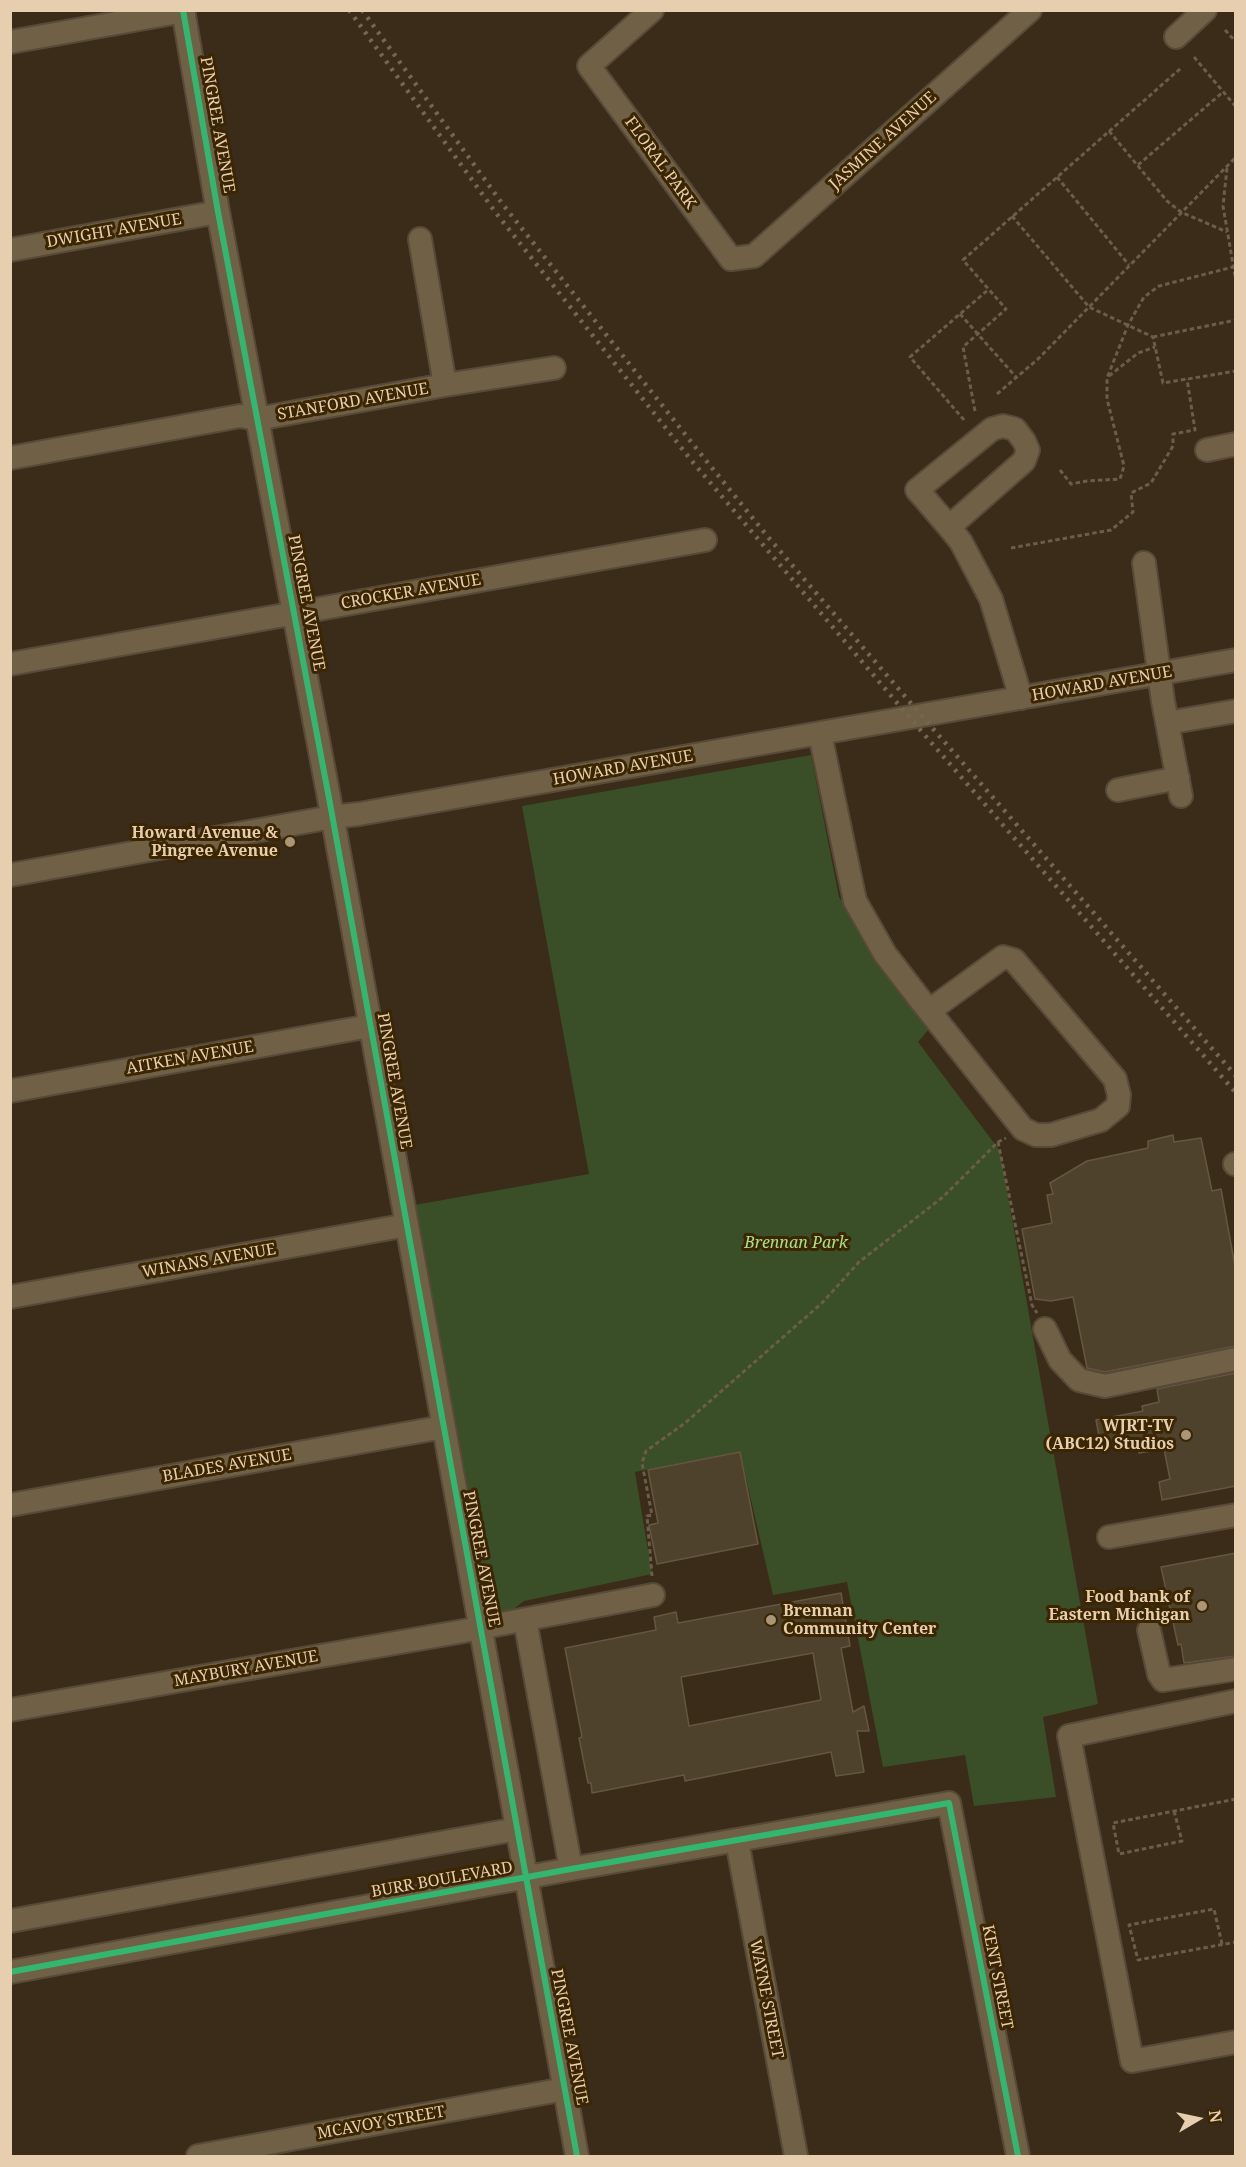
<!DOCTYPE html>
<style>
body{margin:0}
#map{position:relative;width:1246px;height:2167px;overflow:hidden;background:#3a2c19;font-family:"Noto Serif",serif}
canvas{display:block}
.frame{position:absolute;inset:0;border:12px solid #e6ceae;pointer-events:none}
.north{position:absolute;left:1168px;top:2089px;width:60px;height:60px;-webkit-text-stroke:4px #3c2601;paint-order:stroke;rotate:81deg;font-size:16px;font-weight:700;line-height:24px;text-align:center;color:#e6ceae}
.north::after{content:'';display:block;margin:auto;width:21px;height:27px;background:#e6ceae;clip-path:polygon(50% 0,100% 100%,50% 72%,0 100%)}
</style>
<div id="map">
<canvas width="1246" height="2167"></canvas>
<div class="frame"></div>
<div class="north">N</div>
</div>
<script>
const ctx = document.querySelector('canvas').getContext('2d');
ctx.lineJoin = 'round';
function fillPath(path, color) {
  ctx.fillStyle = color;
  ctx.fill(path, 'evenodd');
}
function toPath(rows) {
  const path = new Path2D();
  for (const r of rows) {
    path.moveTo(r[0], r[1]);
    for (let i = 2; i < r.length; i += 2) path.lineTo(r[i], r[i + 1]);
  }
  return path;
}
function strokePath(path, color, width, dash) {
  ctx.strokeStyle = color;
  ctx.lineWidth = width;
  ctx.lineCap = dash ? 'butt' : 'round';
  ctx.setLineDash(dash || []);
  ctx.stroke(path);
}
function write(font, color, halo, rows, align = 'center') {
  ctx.font = font + ' "Noto Serif",serif';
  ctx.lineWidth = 6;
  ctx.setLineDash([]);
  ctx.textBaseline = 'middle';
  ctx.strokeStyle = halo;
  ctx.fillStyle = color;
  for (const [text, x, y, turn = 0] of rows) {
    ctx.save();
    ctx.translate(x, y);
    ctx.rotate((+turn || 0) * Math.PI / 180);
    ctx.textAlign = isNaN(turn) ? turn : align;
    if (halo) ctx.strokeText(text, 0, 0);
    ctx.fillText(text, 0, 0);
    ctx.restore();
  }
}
fillPath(toPath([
 [811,755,839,897,929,1029,918,1042,1000,1151,1098,1704,1043,1717,1056,1797,974,1806,965,1755,883,1767,847,1582,773,1595,740,1452,635,1472,652,1574,524,1601,506,1615,486,1619,409,1206,589,1174,522,806]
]), '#3a4f27');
const building = toPath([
 [1173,1135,1174,1142,1201,1138,1212,1191,1221,1189,1236,1272,1236,1346,1105,1372,1087,1368,1073,1297,1051,1301,1035,1299,1022,1229,1052,1223,1047,1195,1053,1194,1050,1183,1087,1161,1148,1148,1148,1141,1173,1135],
 [1236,1373,1236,1486,1162,1500,1159,1482,1170,1479,1164,1449,1139,1453,1137,1442,1101,1447,1096,1420,1143,1411,1142,1406,1159,1402,1157,1389,1236,1373],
 [740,1452,758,1544,657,1564,649,1525,658,1523,648,1470,740,1452],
 [1236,1553,1236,1656,1184,1663,1181,1644,1178,1645,1161,1567,1236,1553],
 [841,1593,850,1646,841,1648,853,1712,864,1706,869,1731,857,1731,864,1772,836,1776,831,1752,685,1781,684,1775,592,1793,591,1783,588,1783,579,1738,582,1737,565,1648,656,1630,654,1617,676,1612,678,1623,841,1593],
 [813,1653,821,1700,689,1726,681,1677,813,1653]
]);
fillPath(building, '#4f422c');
strokePath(building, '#655640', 1.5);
const minor = toPath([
 [183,10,218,212,329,798,577,2156],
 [652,10,589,66,731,259,754,256,1030,10],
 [1176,37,1205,10],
 [10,42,184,11],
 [420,239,445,385],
 [10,250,218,212],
 [1207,450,1236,444],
 [10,458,240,416,257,419,445,385,554,368],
 [949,527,1024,461,1028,450,1024,441,1015,429,1003,426,992,429,917,490,926,500,949,527,961,542,991,599,1021,698],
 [1144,563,1163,701,1181,796],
 [10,664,705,540],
 [1167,723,1236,711],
 [820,734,855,901,885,954,922,1002,1023,1129,1036,1135,1051,1135,1101,1120,1118,1106,1119,1095,1115,1079,1014,960,1003,957,929,1011],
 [1118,790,1178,778],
 [10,875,332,817,359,814,1236,660],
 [10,1091,370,1026],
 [1235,1164,1236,1164],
 [10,1297,407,1225],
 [1045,1329,1060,1360,1079,1380,1105,1386,1236,1359],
 [10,1505,443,1427],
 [1109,1537,1236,1515],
 [525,1620,571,1869],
 [1149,1630,1159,1674,1163,1680,1236,1669],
 [1236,1701,1069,1736,1132,2061,1236,2042],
 [10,1710,464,1631,653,1595],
 [737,1841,796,2156],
 [10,1921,517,1829],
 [10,1972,571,1869,949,1803,1018,2156],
 [198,2156,565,2089]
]);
strokePath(minor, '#574a39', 26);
strokePath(toPath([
 [1225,30,1236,42],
 [1194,57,1236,107],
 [1109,131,1167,201,1181,212,1227,232],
 [1138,165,1223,92],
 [1227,168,1223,206,1236,282],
 [1057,177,1129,265],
 [1012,216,1089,307,1153,337,1163,383,1236,371],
 [960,314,1016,377],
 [1153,337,1236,320],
 [1109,376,1138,353,1155,347],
 [997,394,1038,359,1236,157],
 [975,411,963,347,1006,309,963,260,1181,68],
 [964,420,910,357,989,289],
 [1060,470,1071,484,1087,481,1120,479,1124,466,1107,399,1107,378,1128,325,1144,297,1159,286,1233,267],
 [1011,548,1111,530,1133,512,1131,493,1151,483,1173,446,1173,434,1195,430,1187,379],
 [998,1142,1032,1305,1037,1313],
 [652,1576,647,1516,652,1515,642,1463,646,1451,685,1423,822,1303,859,1262,943,1197,998,1142,1006,1138],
 [1174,1811,1182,1841,1119,1854,1113,1823,1236,1799],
 [1222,1944,1214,1909,1129,1925,1138,1960,1236,1942]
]), '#6a5d49', 3, [4.5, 3]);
strokePath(minor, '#706045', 22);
strokePath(toPath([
 [349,10,496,213,691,460,909,717,1236,1093],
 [362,10,504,206,700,453,768,537,921,715,1236,1076]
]), '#736752', 4.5, [3, 6]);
strokePath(toPath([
 [183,10,218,212,329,798,577,2156],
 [10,1972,571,1869,949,1803,1018,2156]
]), '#33b770', 6);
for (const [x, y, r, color] of [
 [290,842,6,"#aa957a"],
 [1186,1435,6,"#aa957a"],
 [1202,1606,6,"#aa957a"],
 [771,1620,6,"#aa957a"]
]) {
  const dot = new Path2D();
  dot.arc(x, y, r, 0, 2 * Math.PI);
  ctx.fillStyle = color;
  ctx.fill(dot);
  strokePath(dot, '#3c2601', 2);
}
write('16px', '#e6ceae', '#3c2601', [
 ["PINGREE AVENUE",217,125,80],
 ["JASMINE AVENUE",883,141,-42],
 ["FLORAL PARK",660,163,54],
 ["DWIGHT AVENUE",114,231,-10],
 ["STANFORD AVENUE",353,402,-10],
 ["CROCKER AVENUE",411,592,-10],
 ["PINGREE AVENUE",306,603,79],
 ["HOWARD AVENUE",1102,684,-10],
 ["HOWARD AVENUE",623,768,-10],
 ["AITKEN AVENUE",190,1058,-10],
 ["PINGREE AVENUE",394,1081,80],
 ["WINANS AVENUE",209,1261,-10],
 ["BLADES AVENUE",227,1466,-10],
 ["PINGREE AVENUE",481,1559,79],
 ["MAYBURY AVENUE",246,1669,-10],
 ["BURR BOULEVARD",442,1880,-10],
 ["KENT STREET",997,1977,79],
 ["WAYNE STREET",766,1999,79],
 ["PINGREE AVENUE",569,2037,79],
 ["MCAVOY STREET",381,2123,-10]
]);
write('bold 16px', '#e6ceae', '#3c2601', [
 ["Howard Avenue &",278,833],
 ["Pingree Avenue",278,851],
 ["WJRT-TV",1174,1426],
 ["(ABC12) Studios",1174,1444],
 ["Food bank of",1190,1597],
 ["Eastern Michigan",1190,1615],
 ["Brennan",783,1611,"left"],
 ["Community Center",783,1629,"left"]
], 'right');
write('italic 16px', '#a8e184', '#3c2601', [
 ["Brennan Park",796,1243]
]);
</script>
